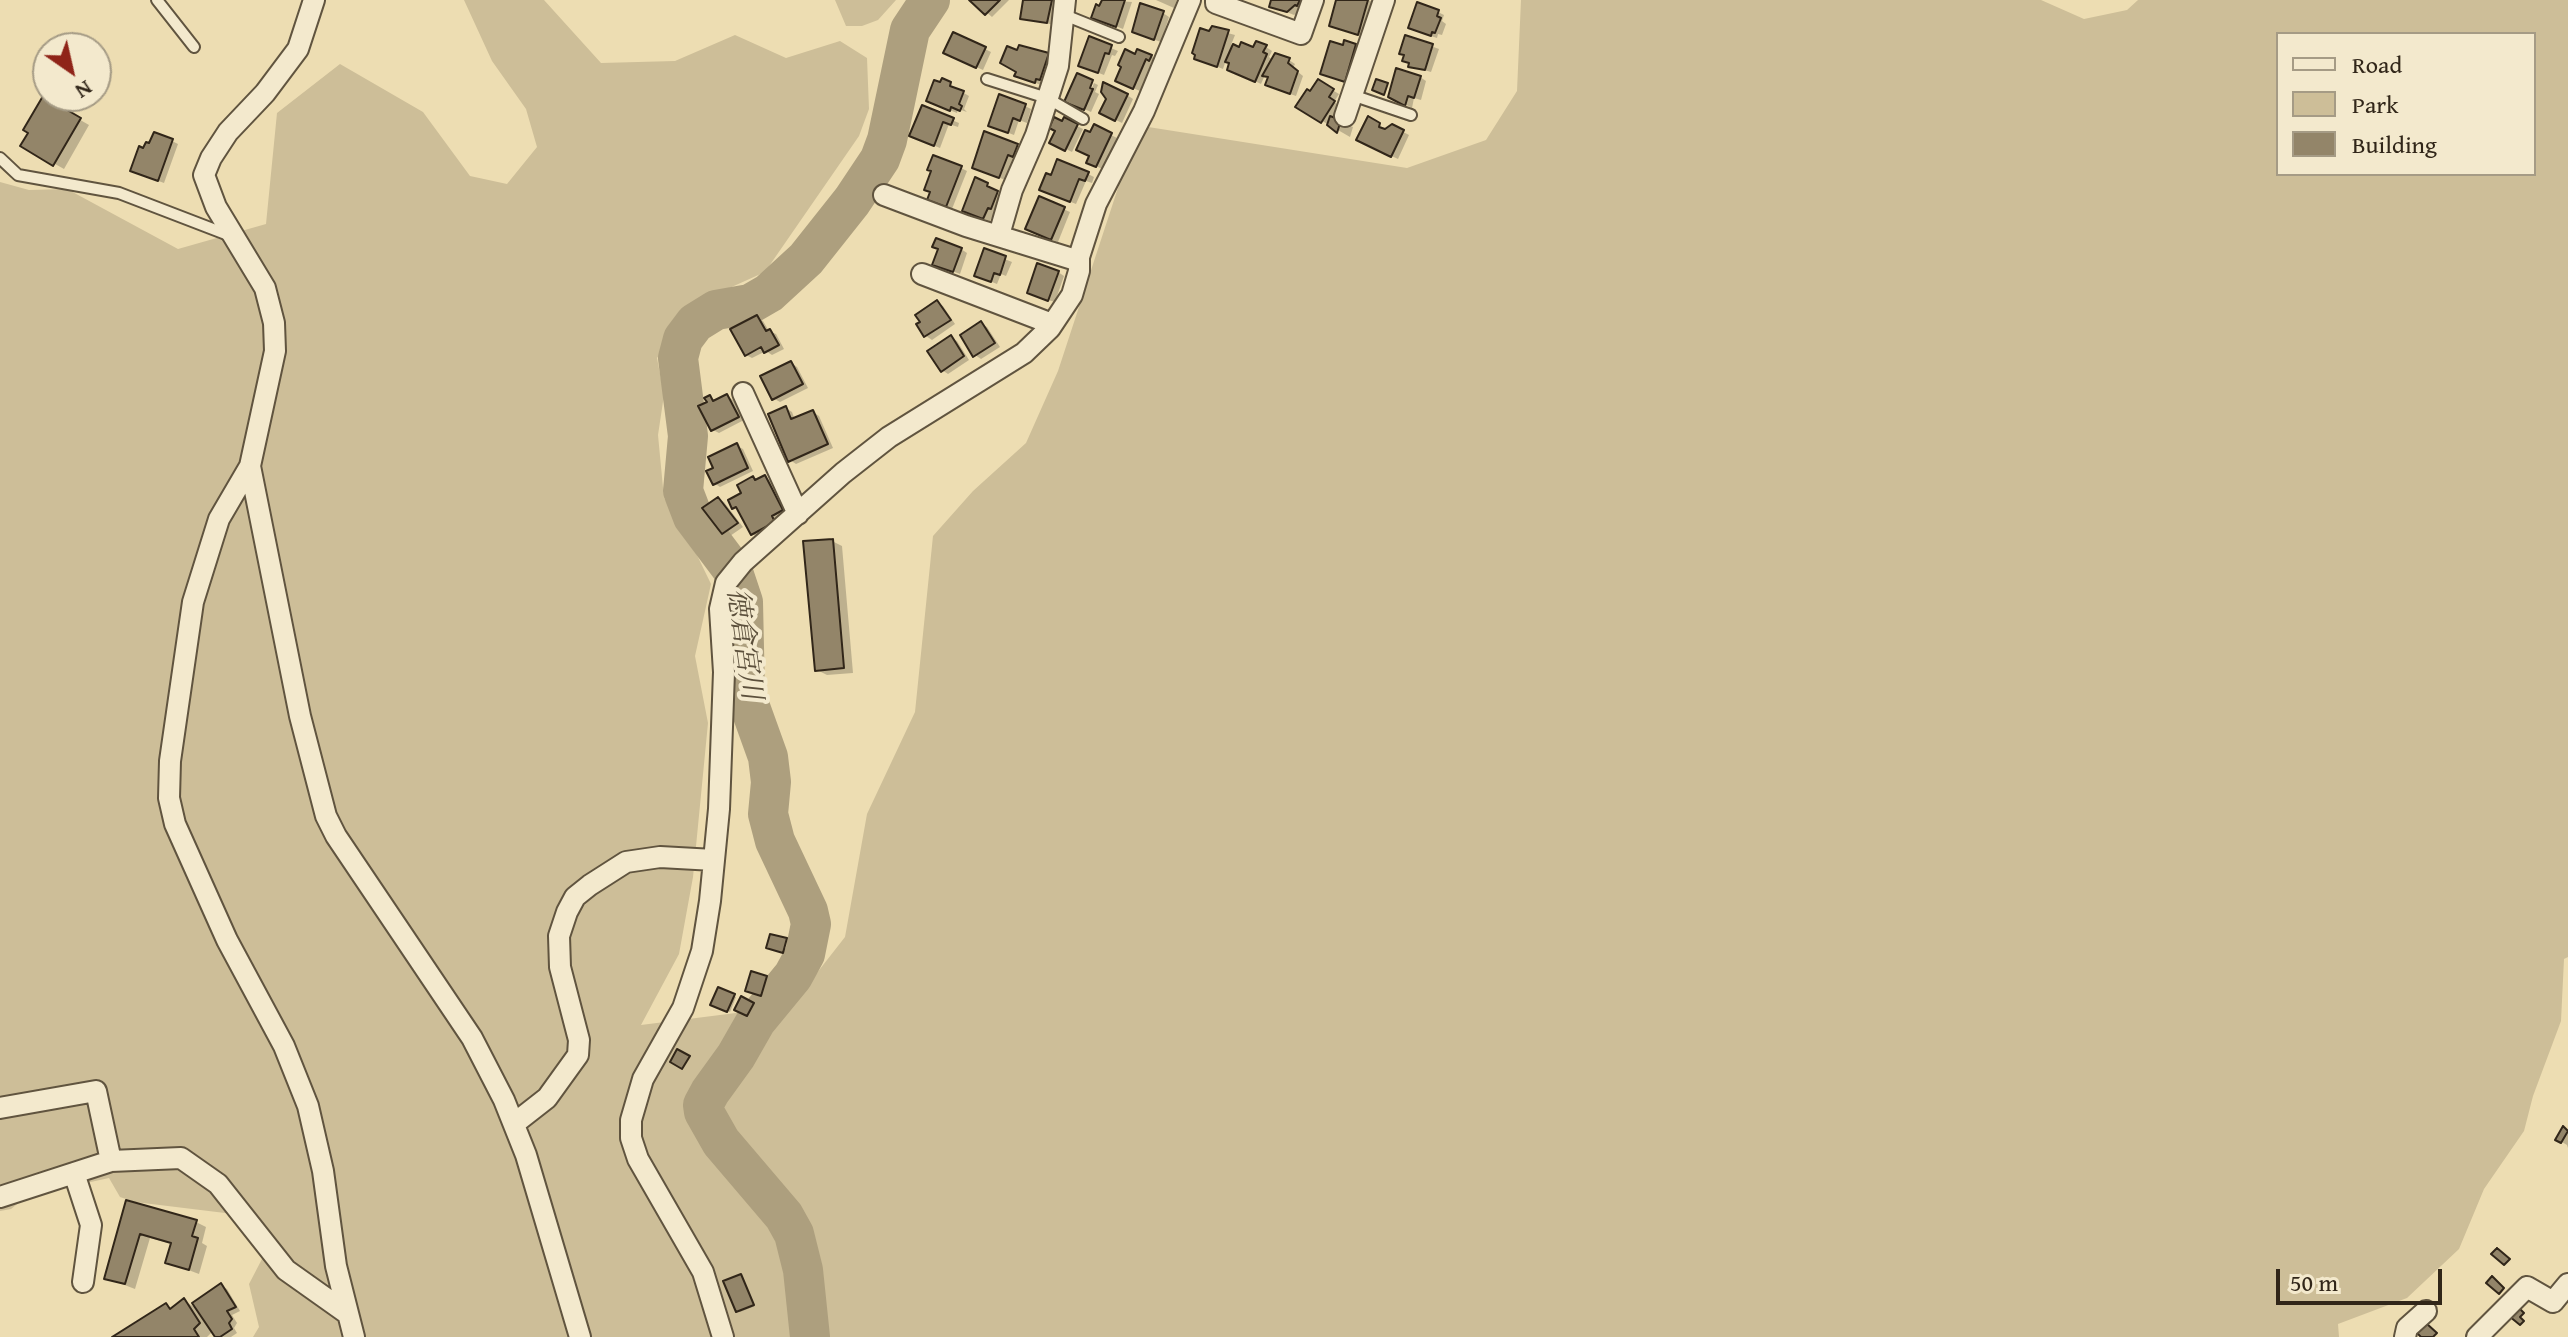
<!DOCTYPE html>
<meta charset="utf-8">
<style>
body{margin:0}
#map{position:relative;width:2568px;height:1337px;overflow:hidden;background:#edddb2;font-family:"Gentium Book Plus",serif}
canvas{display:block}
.legend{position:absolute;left:2276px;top:32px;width:260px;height:144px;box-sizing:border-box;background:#f3e9cd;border:2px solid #a59b85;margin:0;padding:10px 14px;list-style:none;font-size:24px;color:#312619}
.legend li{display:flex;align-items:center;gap:16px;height:40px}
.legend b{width:40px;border:2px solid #a59b85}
.north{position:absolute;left:32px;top:32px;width:80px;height:80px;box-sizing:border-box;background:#f3e9cd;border:2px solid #a59b85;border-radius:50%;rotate:146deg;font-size:22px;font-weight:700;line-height:32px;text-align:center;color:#312619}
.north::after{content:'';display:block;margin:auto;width:28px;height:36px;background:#8f2418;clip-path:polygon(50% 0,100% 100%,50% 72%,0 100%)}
.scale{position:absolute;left:2276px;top:1269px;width:166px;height:36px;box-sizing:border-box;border:4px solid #312619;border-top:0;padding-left:10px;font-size:24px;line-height:28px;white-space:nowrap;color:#312619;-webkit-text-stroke:6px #f3e9cd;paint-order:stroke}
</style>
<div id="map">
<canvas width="2568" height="1337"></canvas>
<ul class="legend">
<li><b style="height:10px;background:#f3e9cd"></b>Road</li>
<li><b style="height:22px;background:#cdbe98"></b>Park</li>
<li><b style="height:22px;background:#938569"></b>Building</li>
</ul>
<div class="north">N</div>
<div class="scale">50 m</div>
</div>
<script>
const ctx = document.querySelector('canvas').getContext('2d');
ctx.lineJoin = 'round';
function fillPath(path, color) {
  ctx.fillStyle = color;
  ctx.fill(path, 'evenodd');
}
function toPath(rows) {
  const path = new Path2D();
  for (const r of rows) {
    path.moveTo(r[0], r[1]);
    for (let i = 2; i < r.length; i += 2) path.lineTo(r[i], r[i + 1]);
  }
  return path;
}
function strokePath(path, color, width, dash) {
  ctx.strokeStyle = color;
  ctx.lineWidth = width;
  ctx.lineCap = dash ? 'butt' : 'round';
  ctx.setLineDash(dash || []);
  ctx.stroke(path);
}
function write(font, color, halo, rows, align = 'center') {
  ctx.font = font + ' "Gentium Book Plus","Noto Serif JP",serif';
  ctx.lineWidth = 8;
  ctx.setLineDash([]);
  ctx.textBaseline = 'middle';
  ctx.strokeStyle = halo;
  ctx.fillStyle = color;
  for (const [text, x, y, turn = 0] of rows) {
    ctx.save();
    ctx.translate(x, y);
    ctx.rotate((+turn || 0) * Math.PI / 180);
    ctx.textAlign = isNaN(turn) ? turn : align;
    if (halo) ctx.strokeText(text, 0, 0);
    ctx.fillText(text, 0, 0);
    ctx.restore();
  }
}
fillPath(toPath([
 [464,0,544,0,601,63,675,61,735,35,786,58,840,41,867,58,869,109,859,136,765,272,716,294,692,312,657,358,664,395,658,435,664,498,696,553,711,584,695,656,708,723,693,877,679,954,641,1025,791,1006,845,937,867,814,915,712,933,536,973,491,1026,443,1058,371,1135,136,1142,126,1407,168,1486,140,1517,91,1521,0,2041,0,2084,19,2127,10,2138,0,2568,0,2568,957,2564,959,2561,1021,2533,1096,2524,1131,2484,1189,2459,1249,2407,1298,2338,1324,2339,1337,253,1337,259,1327,249,1284,262,1259,261,1233,244,1218,225,1213,135,1202,120,1197,109,1178,77,1185,52,1176,11,1209,0,1211,0,182,29,190,67,189,178,249,266,224,277,113,340,64,423,112,470,176,507,184,537,147,526,109,492,61],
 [2278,34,2534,34,2534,174,2278,174],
 [835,0,896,0,878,20,862,26,846,26]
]), '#cdbe98');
fillPath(toPath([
 [972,0,1009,0,992,17],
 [1026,0,1058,0,1054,25,1022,18],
 [1103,0,1132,2,1123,29,1100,20],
 [1156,0,1177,0,1174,8],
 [1274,0,1307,0,1303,10,1294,15,1272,6],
 [1347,0,1369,0,1374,3,1364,37,1337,28],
 [1438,12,1444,15,1442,21,1446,24,1442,35,1438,34,1437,38,1416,31],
 [1163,13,1169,17,1161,42,1141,35],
 [1213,29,1235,35,1231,45,1240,49,1266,47,1272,51,1269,57,1274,61,1289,60,1295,64,1293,68,1303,76,1296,96,1273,88,1270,78,1265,75,1261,84,1236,72,1231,63,1226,60,1223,69,1196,58],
 [1407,37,1439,49,1431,72,1410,66],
 [1090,39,1118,51,1115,56,1112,55,1104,75,1086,68],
 [1345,43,1362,49,1351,84,1329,77],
 [985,49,991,52,983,70,952,56],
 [1048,55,1054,59,1046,82,1042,81,1041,85,1023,78],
 [1136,56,1151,56,1157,60,1156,63,1152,61,1140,91,1123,84],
 [1420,77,1426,81,1421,100,1414,98,1412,108,1390,96],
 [943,81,969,96,964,109,967,112,958,109,957,113,934,104],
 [1319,82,1339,94,1334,102,1340,106,1332,119,1353,127,1350,137,1298,107],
 [1094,83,1098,85,1095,92,1099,94,1091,112,1073,104,1088,98],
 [1127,95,1133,99,1122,123,1108,116,1108,98],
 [44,99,89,125,64,169,23,146],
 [1025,106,1031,109,1027,123,1019,120,1014,135,996,128],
 [923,108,959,123,958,127,949,124,940,148,918,139],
 [1369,119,1387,130,1392,126,1409,135,1398,159,1364,143],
 [1065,120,1083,129,1072,152,1052,142],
 [1095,127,1117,138,1102,169,1089,162,1098,162,1091,135],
 [985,133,1024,149,1020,158,1014,156,1005,180,981,170],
 [172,141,178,144,164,183,139,174,151,146],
 [961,168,967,171,952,209,935,202,934,171],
 [1088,174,1094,177,1092,183,1086,181,1076,204,1048,193],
 [976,180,1004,196,990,221,971,214],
 [1040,199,1070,212,1058,242,1033,232],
 [939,249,961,249,967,253,960,274,941,267],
 [985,251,1012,262,1006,276,1001,274,997,284,982,278],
 [1058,272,1064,276,1055,302,1035,296],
 [937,302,943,306,955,324,932,340,926,336,919,325],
 [757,317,763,321,769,331,776,334,784,349,772,355,766,351,752,358,746,355],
 [981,324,987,327,1000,347,981,359,975,355],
 [951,338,957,341,969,360,948,374,942,370],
 [791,363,797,367,808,388,780,402,773,398],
 [727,396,733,400,744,420,719,433,713,430,710,397,717,401],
 [786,408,792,412,795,420,813,412,819,416,833,448,796,464,790,460],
 [737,446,743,449,753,471,720,487,714,483],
 [765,477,771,481,788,514,758,537,752,534,740,511,734,507,752,478,757,481],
 [718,499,724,502,743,527,730,536,724,533],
 [832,541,842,546,853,673,827,675,817,670],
 [766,978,768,979,763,995,749,991],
 [719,990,736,997,730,1012,713,1004],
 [2563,1129,2568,1131,2568,1148,2567,1145,2557,1139],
 [128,1202,196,1222,206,1227,202,1243,207,1246,199,1274,167,1262,172,1244,150,1238,135,1289,106,1278],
 [741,1276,755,1306,740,1312,737,1311],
 [221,1286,227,1289,240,1311,232,1315,237,1323,234,1328,237,1333,231,1337,217,1337,213,1331,207,1337,116,1337,166,1306,173,1309,184,1301,198,1309]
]), '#0003');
strokePath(toPath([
 [810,1337,803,1270,794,1234,784,1216,721,1142,704,1112,703,1105,710,1092,736,1056,756,1021,793,976,805,954,811,924,808,911,775,841,768,814,771,782,768,757,745,693,743,602,732,569,693,517,683,491,688,436,678,358,683,339,695,323,716,310,750,304,769,293,806,259,852,201,880,159,887,140,910,30,930,0]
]), '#ad9f7e', 40);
const building = toPath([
 [969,0,1000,0,985,15,969,0],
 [1023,0,1052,0,1047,23,1020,19,1023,0],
 [1102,0,1125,0,1116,27,1091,18,1096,4,1099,6,1102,0],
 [1271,0,1300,0,1297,6,1295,5,1287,12,1269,7,1271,0],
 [1336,0,1368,0,1358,35,1329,26,1336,0],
 [1417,2,1439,10,1437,16,1441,18,1435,33,1432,32,1431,36,1408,28,1417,2],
 [1140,3,1164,11,1154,40,1132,32,1140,3],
 [1212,26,1229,30,1217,67,1194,59,1195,55,1192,53,1200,28,1209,31,1212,26],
 [953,32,986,47,976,68,943,53,953,32],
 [1405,35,1433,44,1425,70,1408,67,1409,63,1402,61,1404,55,1399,54,1405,35],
 [1089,36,1112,45,1109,54,1105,53,1098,73,1078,66,1089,36],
 [1344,40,1356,44,1345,82,1320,74,1330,41,1343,45,1344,40],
 [1256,41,1267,45,1263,52,1267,54,1255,82,1227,70,1229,63,1225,62,1233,44,1239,47,1241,42,1253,47,1256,41],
 [1019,45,1049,53,1040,80,1036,79,1035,83,1014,76,1016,72,1000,63,1007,46,1017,50,1019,45],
 [1125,49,1135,54,1137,49,1152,55,1149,61,1146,59,1133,89,1115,81,1121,67,1118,65,1125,49],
 [1275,53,1290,58,1288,63,1298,71,1290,94,1265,85,1268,77,1262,76,1275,53],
 [1396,68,1421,76,1414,98,1408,96,1405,106,1388,97,1396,68],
 [1077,73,1093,80,1090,88,1093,89,1084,110,1064,102,1077,73],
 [942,78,951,82,950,86,964,91,959,104,962,106,960,111,951,107,950,111,926,101,934,80,940,82,942,78],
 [1318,79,1334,89,1329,97,1335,101,1321,123,1295,107,1307,89,1310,91,1318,79],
 [1376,79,1388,83,1384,95,1372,90,1376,79],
 [1103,82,1128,94,1115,121,1099,113,1106,99,1101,92,1103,82],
 [999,94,1026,104,1020,121,1013,118,1008,133,988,126,999,94],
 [43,96,81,118,53,166,20,146,28,133,23,130,43,96],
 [922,105,954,118,951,125,943,122,934,146,909,136,922,105],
 [1330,116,1341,120,1337,133,1327,125,1330,116],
 [1368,116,1380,123,1379,127,1385,129,1392,124,1404,130,1391,157,1356,140,1368,116],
 [1054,117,1062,121,1064,117,1078,124,1065,151,1049,143,1055,131,1049,128,1054,117],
 [1094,124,1112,133,1096,167,1086,163,1089,156,1076,150,1085,130,1090,132,1094,124],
 [984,131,1018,144,1013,157,1008,155,999,178,972,168,984,131],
 [154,132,173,139,158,181,130,171,139,146,143,148,146,142,149,143,154,132],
 [933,155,962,166,946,207,927,200,930,192,924,190,931,171,927,170,933,155],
 [1057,159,1089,172,1085,181,1079,179,1070,202,1039,190,1046,173,1051,175,1057,159],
 [975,177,988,183,987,186,998,191,991,209,988,208,983,219,962,211,975,177],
 [1039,196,1065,207,1051,240,1025,229,1039,196],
 [936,238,962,248,953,272,932,265,938,249,932,247,936,238],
 [984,248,1006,256,1000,275,994,273,991,282,974,276,984,248],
 [1037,263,1059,271,1048,301,1027,293,1037,263],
 [937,300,951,320,924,337,916,324,920,322,915,315,937,300],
 [757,315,766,331,770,329,779,345,764,353,761,347,745,356,730,329,757,315],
 [981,321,995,343,973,357,960,335,981,321],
 [951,335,964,356,941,372,927,351,951,335],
 [791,361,803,384,772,400,760,376,791,361],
 [727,394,739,417,711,431,698,406,707,402,704,398,710,395,713,401,727,394],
 [786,406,791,419,813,410,828,444,788,462,768,414,786,406],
 [737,443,748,468,713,485,706,471,713,468,708,457,737,443],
 [765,475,783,510,772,516,775,522,751,535,736,507,732,509,728,500,741,493,737,485,753,476,755,480,765,475],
 [718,497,738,523,722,534,702,508,718,497],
 [833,539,844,668,815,671,803,541,833,539],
 [770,934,787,938,783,953,766,948,770,934],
 [751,971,767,976,761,996,745,991,751,971],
 [718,987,735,994,727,1012,710,1005,718,987],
 [741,996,754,1003,747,1016,734,1010,741,996],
 [677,1049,690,1056,682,1069,670,1062,677,1049],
 [2563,1126,2568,1131,2561,1143,2555,1140,2563,1126],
 [126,1200,197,1220,192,1236,198,1238,189,1270,165,1263,171,1243,140,1234,125,1284,104,1279,126,1200],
 [2497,1248,2510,1259,2504,1265,2491,1254,2497,1248],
 [741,1274,754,1305,736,1312,723,1281,741,1274],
 [2492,1276,2504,1288,2499,1294,2486,1283,2492,1276],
 [221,1283,236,1307,227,1311,232,1319,229,1323,232,1329,220,1337,215,1337,192,1303,221,1283],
 [184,1298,200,1323,194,1329,199,1337,112,1337,166,1303,170,1309,184,1298],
 [2517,1306,2524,1313,2520,1317,2524,1321,2520,1325,2509,1316,2517,1306],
 [2426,1323,2437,1333,2433,1337,2421,1337,2417,1333,2426,1323]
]);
fillPath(building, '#938569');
strokePath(building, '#312619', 2);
const service = toPath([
 [157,0,194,47],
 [1062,14,1119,37],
 [987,79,1047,98,1083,119],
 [1352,95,1411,115],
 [0,158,18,175,119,193,231,236]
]);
const minor = toPath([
 [314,0,298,49,265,93,228,132,211,158,204,175,216,207,265,288,274,323,275,351,250,466,219,519,193,602,170,761,169,798,175,824,227,940,284,1046,308,1106,323,1171,336,1266,354,1337],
 [1216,0,1216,3,1301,34,1313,0],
 [1345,116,1384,0],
 [884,195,966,226,1079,261],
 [999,235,1012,190,1036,135,1058,66,1065,0],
 [922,274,1052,324],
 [743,393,798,514],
 [250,466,300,716,326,816,336,836,472,1038,504,1100,526,1155,580,1337],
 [0,1108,96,1091,111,1161,0,1197],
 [515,1123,547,1098,578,1055,579,1040,560,967,559,936,567,912,575,897,590,885,626,862,660,857,714,860],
 [111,1161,181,1158,218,1184,286,1270,348,1314],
 [74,1173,91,1225,83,1282],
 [723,1337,703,1272,638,1159,631,1138,631,1120,643,1079,683,1008,702,951,710,901,719,809,724,672,720,609,726,583,743,562,843,473,889,437,1024,353,1050,328,1072,295,1079,271,1079,257,1096,204,1144,111,1190,0],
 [2405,1337,2407,1328,2426,1311],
 [2477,1337,2527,1287,2553,1302,2568,1284]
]);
strokePath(service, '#60543f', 14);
strokePath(minor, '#60543f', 24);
strokePath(service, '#f3e9cd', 10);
strokePath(minor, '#f3e9cd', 20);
write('italic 28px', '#5c503c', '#f3e9cd', [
 ["徳倉宮川",743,644,82]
]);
</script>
